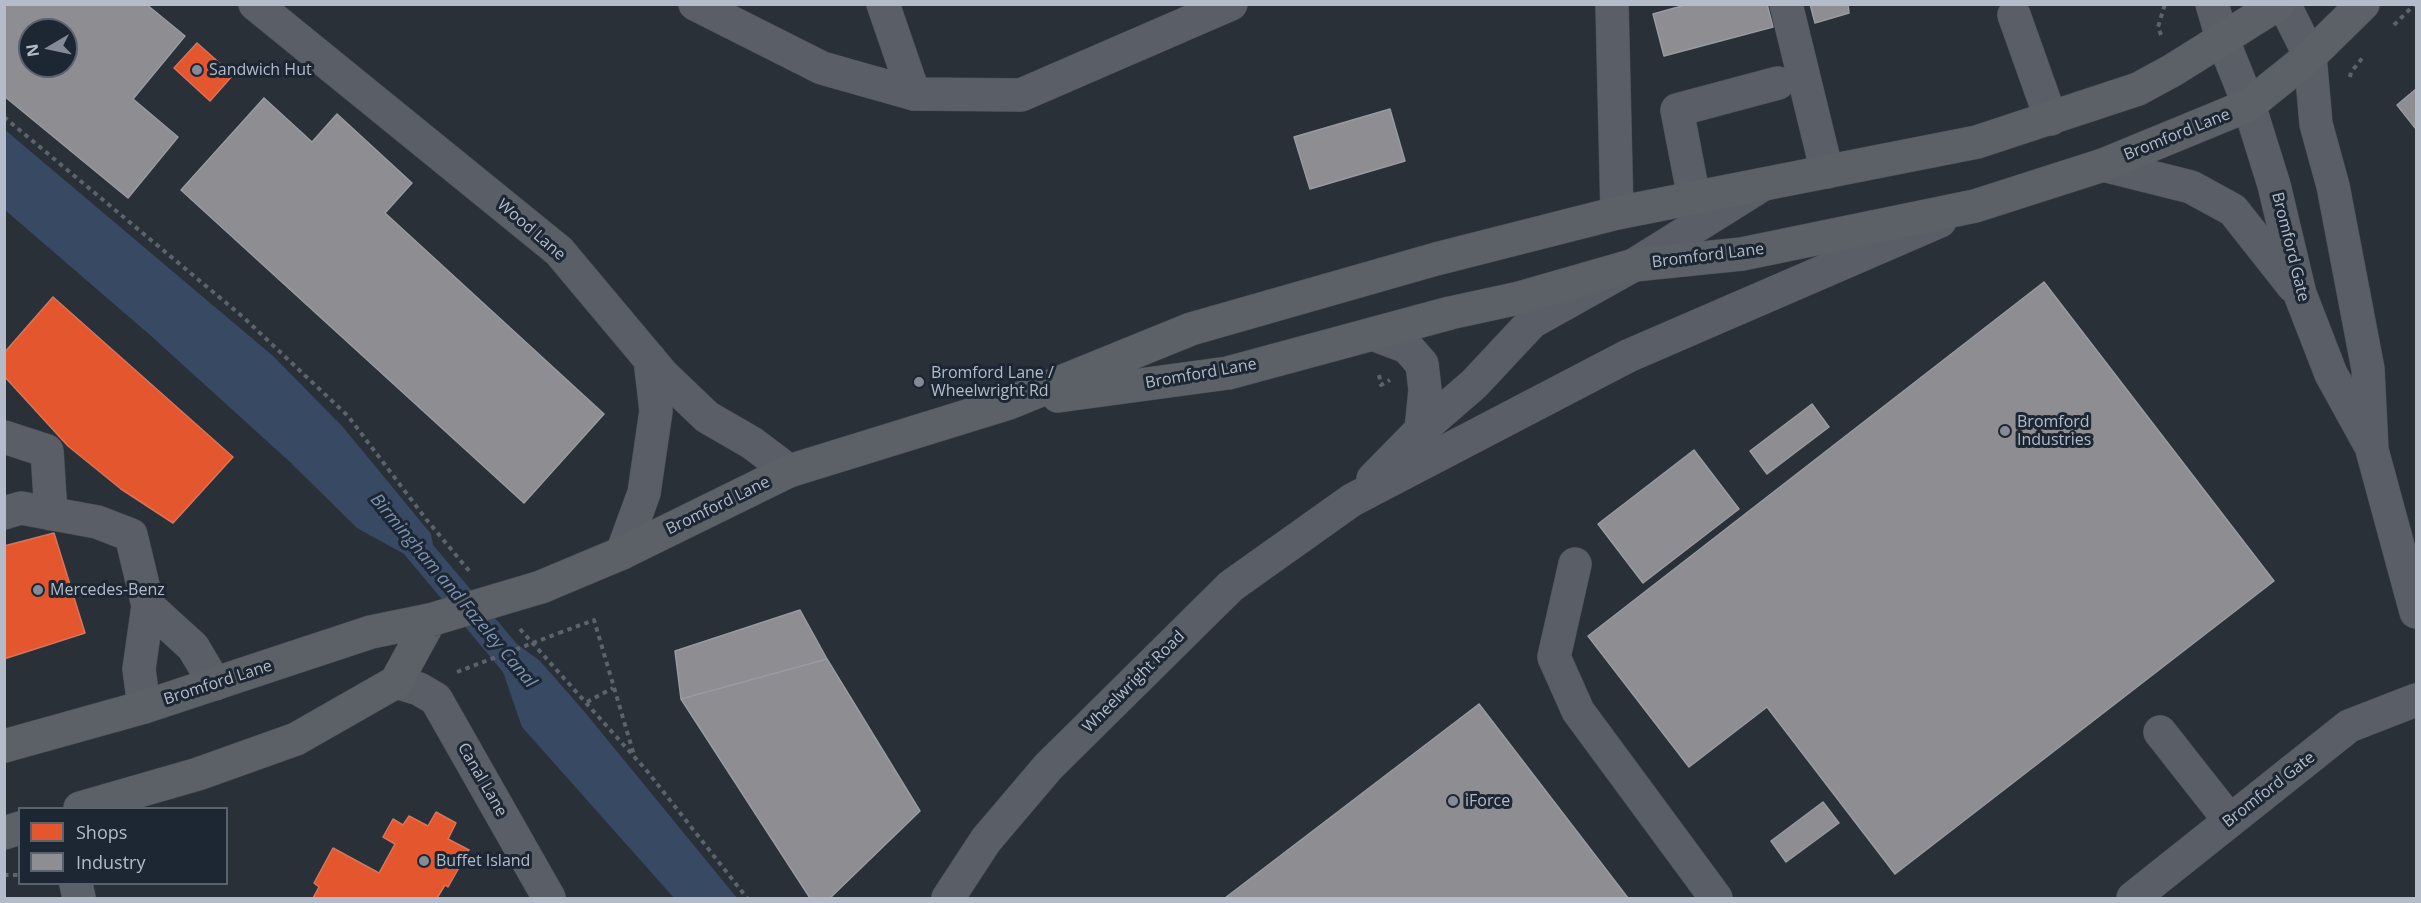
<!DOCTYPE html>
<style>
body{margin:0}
#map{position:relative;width:2421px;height:903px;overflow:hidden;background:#2a3038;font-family:"Open Sans",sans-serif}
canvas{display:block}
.frame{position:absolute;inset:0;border:6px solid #b4bcc9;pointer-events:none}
.legend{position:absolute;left:18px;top:807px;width:210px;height:78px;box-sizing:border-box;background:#1d2633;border:2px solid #59626f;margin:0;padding:8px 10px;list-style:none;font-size:18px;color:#b4bcc9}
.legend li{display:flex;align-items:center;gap:12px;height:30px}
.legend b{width:30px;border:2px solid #59626f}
.north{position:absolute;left:18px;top:18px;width:60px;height:60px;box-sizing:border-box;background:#1d2633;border:2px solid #59626f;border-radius:50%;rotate:261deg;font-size:16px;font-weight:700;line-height:24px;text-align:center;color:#b4bcc9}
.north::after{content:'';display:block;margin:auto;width:21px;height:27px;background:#848b96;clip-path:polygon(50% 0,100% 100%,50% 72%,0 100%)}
</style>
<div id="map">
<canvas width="2421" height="903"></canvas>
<div class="frame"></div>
<ul class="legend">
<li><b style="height:16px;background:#e4572e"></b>Shops</li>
<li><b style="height:16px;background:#8d8d92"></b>Industry</li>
</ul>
<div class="north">N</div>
</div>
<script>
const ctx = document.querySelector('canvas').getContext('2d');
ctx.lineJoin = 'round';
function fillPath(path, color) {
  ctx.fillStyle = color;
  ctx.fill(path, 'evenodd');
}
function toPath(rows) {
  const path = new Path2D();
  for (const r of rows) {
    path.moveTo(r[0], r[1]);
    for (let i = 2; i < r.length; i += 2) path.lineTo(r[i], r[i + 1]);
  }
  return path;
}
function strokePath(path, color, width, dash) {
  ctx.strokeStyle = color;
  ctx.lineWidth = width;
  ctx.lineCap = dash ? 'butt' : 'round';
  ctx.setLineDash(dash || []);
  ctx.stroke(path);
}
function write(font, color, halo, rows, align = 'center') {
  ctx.font = font + ' "Open Sans",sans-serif';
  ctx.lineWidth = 6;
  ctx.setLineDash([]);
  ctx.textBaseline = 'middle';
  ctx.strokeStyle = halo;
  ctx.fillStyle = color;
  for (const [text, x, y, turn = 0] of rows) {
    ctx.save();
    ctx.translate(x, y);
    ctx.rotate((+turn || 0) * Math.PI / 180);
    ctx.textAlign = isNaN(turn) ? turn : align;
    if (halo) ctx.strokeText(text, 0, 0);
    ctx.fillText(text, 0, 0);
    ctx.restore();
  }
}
fillPath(toPath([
 [4,129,273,356,342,426,431,534,433,545,517,644,540,661,583,710,737,898,674,898,522,727,503,672,404,554,357,528,290,462,150,335,5,210]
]), '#384963');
const shops = toPath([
 [197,43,233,75,210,101,174,68,197,43],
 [53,297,233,457,173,523,121,489,68,446,4,376,4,353,53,297],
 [54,533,85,633,4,659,4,546,54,533],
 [436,812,456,823,448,839,469,850,448,887,445,885,437,898,313,898,319,887,314,883,333,848,379,873,395,844,383,837,393,819,403,825,409,816,428,826,436,812]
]);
fillPath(shops, '#e4572e');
strokePath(shops, '#d6755c', 1.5);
const industry = toPath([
 [4,4,146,4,185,36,133,99,178,137,128,198,4,96,4,4],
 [30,30,66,30,66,66,30,66,30,30],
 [1689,4,1767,4,1773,27,1664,56,1653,14,1689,4],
 [1810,4,1848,4,1849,13,1815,23,1810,4],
 [2416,89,2416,129,2397,105,2416,89],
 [264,98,312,142,337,114,412,183,385,213,604,414,524,503,181,190,264,98],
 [1390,109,1405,161,1310,189,1294,137,1390,109],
 [2044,282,2274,581,1895,874,1767,707,1689,767,1588,636,2044,282],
 [1812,404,1829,427,1767,474,1750,451,1812,404],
 [1694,450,1739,509,1643,583,1598,524,1694,450],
 [800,610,827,659,681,699,675,651,800,610],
 [827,659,920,811,830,898,810,898,681,699,827,659],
 [1479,704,1628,898,1225,898,1479,704],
 [1823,802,1839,823,1786,862,1771,841,1823,802]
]);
fillPath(industry, '#8d8d92');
strokePath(industry, '#999ba2', 1.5);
const minor = toPath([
 [255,4,559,251,663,375,707,417,752,443,789,471],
 [695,4,822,68,914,94,1021,95,1231,4],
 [883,4,914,94],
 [1612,4,1617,213],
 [1786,4,1827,172],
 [2212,4,2222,38,2249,105,2274,185,2300,294,2331,374,2369,443],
 [2284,4,2310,56,2316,124,2333,186,2368,369,2372,450,2416,612],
 [2014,15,2051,119],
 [2103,165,2191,187,2233,210,2293,286],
 [1694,198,1677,110,1778,83],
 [1373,334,1407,347,1422,364,1425,390,1421,430],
 [4,437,47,451,51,514],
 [1373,479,1421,430,1474,384,1532,322,1634,265,1762,185],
 [4,513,21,508,97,522,131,535,148,606,139,669,144,707],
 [622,553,644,493,656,411,650,359],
 [1575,564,1554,657,1578,711,1716,898],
 [148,606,193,647,215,684],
 [396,682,419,689,436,699,549,898],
 [2160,732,2230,821],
 [948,898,986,840,1048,767,1231,586,1352,500,1628,356,1940,221],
 [2133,898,2349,726,2416,700]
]);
const major = toPath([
 [1058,396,1228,373,1450,313,1519,298,1634,265,1742,254,1975,206,2103,165,2249,105,2310,56,2363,4],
 [541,587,622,553,789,471,1009,403,1191,329,1436,259,1617,213,1977,142,2138,89,2173,70,2278,4],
 [4,746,144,707,371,632,430,620],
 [80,808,198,774,296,739,396,682,430,620],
 [4,833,20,828],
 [76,884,79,898]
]);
strokePath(minor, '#484c53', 34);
strokePath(major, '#484c55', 34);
strokePath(toPath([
 [2394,25,2415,4],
 [2161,35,2158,27,2165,4],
 [2350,77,2351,72,2364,56],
 [4,117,243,317,348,416,426,519,470,572],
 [1379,375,1381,385,1390,380],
 [520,629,647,771,747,898],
 [559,633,594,620,634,755],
 [587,702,613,688],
 [4,875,20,875]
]), '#5d636a', 4, [4.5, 4.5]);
strokePath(minor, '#5a5e66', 33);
strokePath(major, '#5c6168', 33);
const majorBridge = toPath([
 [430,620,541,587]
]);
strokePath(majorBridge, '#484c55', 34, []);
strokePath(toPath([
 [457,672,559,633]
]), '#5d636a', 4, [4.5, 4.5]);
strokePath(majorBridge, '#5c6168', 33);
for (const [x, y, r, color] of [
 [197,70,6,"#848b96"],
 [919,382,6,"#848b96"],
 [2005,431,6,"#848b96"],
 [38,590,6,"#848b96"],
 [1453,801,6,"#848b96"],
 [424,861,6,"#848b96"]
]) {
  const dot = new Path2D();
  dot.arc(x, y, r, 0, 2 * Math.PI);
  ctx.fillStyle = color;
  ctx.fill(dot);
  strokePath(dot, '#1d2633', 2);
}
write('16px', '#b4bcc9', '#1d2633', [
 ["Sandwich Hut",209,70],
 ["Bromford Lane /",931,373],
 ["Wheelwright Rd",931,391],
 ["Bromford",2017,422],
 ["Industries",2017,440],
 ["Mercedes-Benz",50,590],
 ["iForce",1465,801],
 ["Buffet Island",436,861]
], 'left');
write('16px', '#b4bcc9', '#1d2633', [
 ["Bromford Lane",2177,135,-22],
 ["Wood Lane",531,230,41],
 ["Bromford Gate",2290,247,76],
 ["Bromford Lane",1708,256,-7],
 ["Bromford Lane",1201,374,-10],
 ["Bromford Lane",718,506,-26],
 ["Wheelwright Road",1134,682,-45],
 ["Bromford Lane",218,683,-18],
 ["Canal Lane",482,780,60],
 ["Bromford Gate",2269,790,-38]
]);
write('italic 18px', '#7c92b1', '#1d2633', [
 ["Birmingham and Fazeley Canal",453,591,50]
]);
</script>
